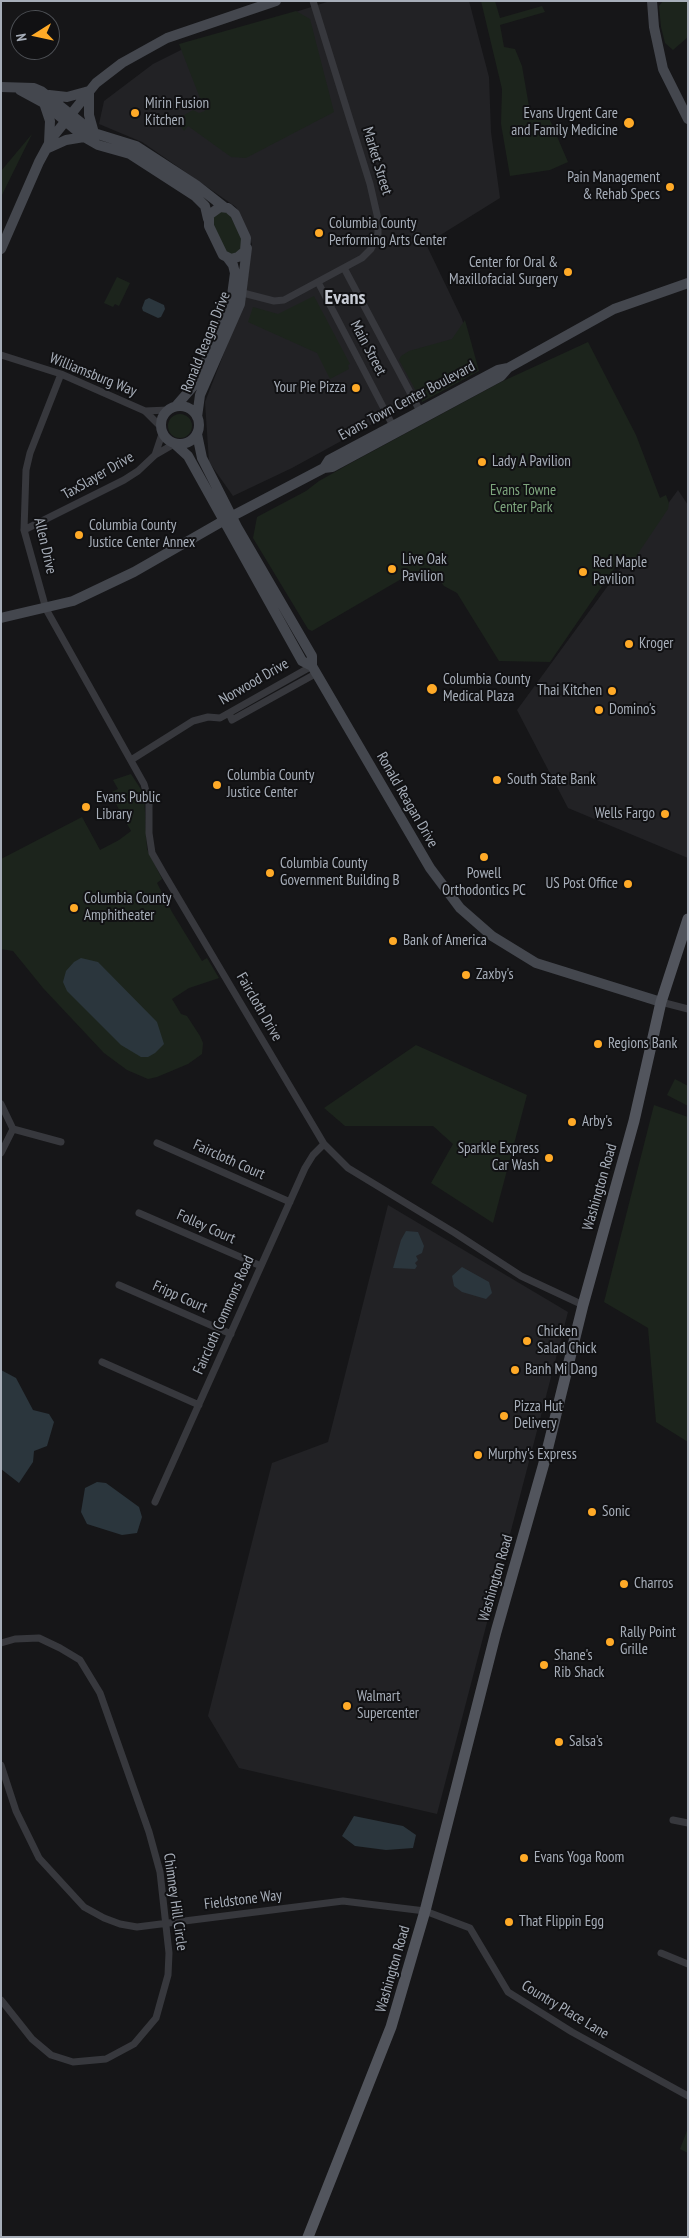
<!DOCTYPE html>
<style>
body{margin:0}
#map{position:relative;width:689px;height:2238px;overflow:hidden;background:#161618;font-family:"PT Sans Narrow",sans-serif}
canvas{display:block}
.frame{position:absolute;inset:0;border:2px solid #a7aeb9;pointer-events:none}
.north{position:absolute;left:10px;top:10px;width:50px;height:50px;box-sizing:border-box;background:#111113;border:1px solid #4d5055;border-radius:50%;rotate:260deg;font-size:14px;font-weight:700;line-height:20px;text-align:center;color:#a7aeb9}
.north::after{content:'';display:block;margin:auto;width:18px;height:22px;background:#ffaa27;clip-path:polygon(50% 0,100% 100%,50% 72%,0 100%)}
</style>
<div id="map">
<canvas width="689" height="2238"></canvas>
<div class="frame"></div>
<div class="north">N</div>
</div>
<script>
const ctx = document.querySelector('canvas').getContext('2d');
ctx.lineJoin = 'round';
function fillPath(path, color) {
  ctx.fillStyle = color;
  ctx.fill(path, 'evenodd');
}
function toPath(rows) {
  const path = new Path2D();
  for (const r of rows) {
    if (r.length === 3) {
      path.moveTo(r[0] + r[2], r[1]);
      path.arc(r[0], r[1], r[2], 0, 2 * Math.PI);
      continue;
    }
    path.moveTo(r[0], r[1]);
    for (let i = 2; i < r.length; i += 2) path.lineTo(r[i], r[i + 1]);
  }
  return path;
}
function strokePath(path, color, width, dash) {
  ctx.strokeStyle = color;
  ctx.lineWidth = width;
  ctx.lineCap = dash ? 'butt' : 'round';
  ctx.setLineDash(dash || []);
  ctx.stroke(path);
}
function write(font, color, halo, rows, align = 'center') {
  ctx.font = font + ' "PT Sans Narrow",sans-serif';
  ctx.lineWidth = 4;
  ctx.setLineDash([]);
  ctx.textBaseline = 'middle';
  ctx.strokeStyle = halo;
  ctx.fillStyle = color;
  for (const [text, x, y, turn = 0] of rows) {
    ctx.save();
    ctx.translate(x, y);
    ctx.rotate((+turn || 0) * Math.PI / 180);
    ctx.textAlign = isNaN(turn) ? turn : align;
    if (halo) ctx.strokeText(text, 0, 0);
    ctx.fillText(text, 0, 0);
    ctx.restore();
  }
}
fillPath(toPath([
 [330,1,469,1,489,77,491,132,500,198,426,244,462,319,476,367,292,468,233,496,209,462,205,402,245,299,252,244,236,207,142,142,99,124,104,101,153,64,189,46],
 [678,490,688,505,688,858,568,808,517,710],
 [388,1205,568,1312,437,1814,239,1768,208,1716,272,1463,328,1442]
]), '#222225');
fillPath(toPath([
 [481,1,495,1,500,18,542,6,545,12,500,25,504,47,515,49,522,66,530,112,546,111,568,162,550,170,510,176,501,124,502,89],
 [663,1,688,1,688,37,673,50,665,43,661,27,659,6],
 [296,11,310,19,334,112,246,158,231,157,188,126,184,131,177,119,193,110,199,113,205,111,179,44],
 [32,134,1,197,1,171],
 [219,212,228,212,243,240,243,248,233,255,227,253,212,225,213,217],
 [117,277,130,283,119,306,115,304,113,307,104,303],
 [314,296,350,364,348,365,349,369,330,379,317,353,248,322,253,307,278,314],
 [465,320,479,371,422,402,399,360,401,356,409,351,452,339],
 [588,342,636,435,660,498,666,495,669,503,668,509,631,564,620,560,550,662,499,661,457,593,444,586,436,576,415,571,312,631,308,629,253,538,257,517,306,491,319,481,351,463,501,382],
 [180,426,12],
 [131,774,144,794,147,849,162,879,157,883,172,912,202,961,207,958,219,978,189,988,172,999,181,1014,187,1016,200,1036,203,1043,202,1054,188,1064,157,1077,148,1079,127,1070,104,1053,43,988,13,951,1,949,1,859,82,817,100,850,119,840,131,831,110,793,118,789,113,780],
 [416,1045,527,1095,493,1223,431,1183,453,1144,433,1126,345,1126,324,1108],
 [675,1079,688,1086,688,1106,667,1095],
 [654,1105,688,1117,688,1442,656,1422,648,1328,604,1302],
 [688,2128,688,2153,680,2149]
]), '#1c241c');
fillPath(toPath([
 [149,298,164,305,165,309,161,317,158,318,143,311,142,308,145,300],
 [81,958,98,962,157,1022,164,1044,155,1053,148,1057,141,1057,121,1045,67,991,63,982,66,971,74,962],
 [406,1231,418,1232,424,1246,422,1253,416,1256,418,1260,415,1263,417,1266,415,1269,393,1268,401,1240],
 [462,1267,489,1282,492,1293,486,1299,462,1292,454,1286,452,1276],
 [1,1370,16,1378,33,1410,49,1414,54,1422,47,1446,34,1451,33,1462,19,1483,1,1469],
 [97,1482,106,1483,139,1507,142,1517,137,1533,122,1535,87,1524,81,1512,85,1488],
 [354,1816,403,1826,416,1835,413,1848,386,1850,355,1846,342,1836]
]), '#2b363d');
strokePath(toPath([
 [344,268,420,411],
 [318,282,393,426],
 [243,293,274,301,284,300,362,258,371,249,378,234,378,219,370,184,313,1],
 [1,355,61,374,145,411,160,426],
 [61,374,30,453,26,470,24,530,46,609,144,784,149,802,149,833,152,853,164,874,324,1144,348,1168,455,1233,521,1276,583,1305],
 [145,411,168,410],
 [155,455,162,434],
 [24,530,124,480,138,471,155,455,174,444],
 [229,713,232,720,317,673],
 [131,760,193,721,208,717,220,718,312,666],
 [661,1002,688,1009],
 [1,1104,13,1129],
 [13,1129,61,1142],
 [157,1143,290,1202],
 [1,1153,13,1129],
 [139,1213,261,1266],
 [119,1285,231,1334],
 [102,1362,199,1405],
 [155,1502,305,1168,313,1155,324,1144],
 [1,1643,15,1639,39,1638,60,1648,80,1660,100,1693,149,1832,160,1872,169,1953,168,1975,156,2018,134,2044,106,2059,73,2062,51,2055,32,2039,1,2000],
 [1,1765,16,1811,39,1858,84,1907,104,1918,120,1924,137,1927,343,1901,425,1911,470,1928,508,1992,572,2032,688,2096],
 [673,1820,688,1823],
 [661,1953,688,1964]
]), '#37383d', 7);
strokePath(toPath([
 [652,1,654,27,663,69,688,119],
 [1,87,34,88,41,91,94,133,136,146,196,185,224,207],
 [20,90,44,103,84,137,98,145,130,154,195,196,205,206,208,219],
 [49,95,67,97,89,91,89,115,94,133],
 [44,103,50,121,49,143],
 [46,149,66,140,84,137],
 [220,207,228,208,235,214,246,238,245,251,238,257,231,259,223,255,209,226,209,215,220,207],
 [1,249,39,162,52,138,96,83,122,63,167,38,276,1],
 [180,425,19],
 [176,406,196,383,231,303,235,273,233,265,227,257],
 [197,417,200,395,240,304,247,248],
 [197,434,202,458,237,527,312,656,312,666,430,868,460,908,492,936,536,963,661,1002],
 [176,445,188,456,302,661,312,666],
 [324,468,329,460,498,370,508,368,614,309,688,283],
 [1,618,73,601,134,572,223,521,324,468,332,467,501,376,508,368]
]), '#44474e', 10);
strokePath(toPath([
 [308,2237,391,2027,425,1911,496,1632,544,1463,583,1305,634,1121,661,1002,688,919]
]), '#52555d', 11);
for (const [x, y, r, color] of [
 [135,113,5,"#ffaa27"],
 [629,123,6,"#ffaa27"],
 [670,187,5,"#ffaa27"],
 [319,233,5,"#ffaa27"],
 [568,272,5,"#ffaa27"],
 [356,388,5,"#ffaa27"],
 [482,462,5,"#ffaa27"],
 [79,535,5,"#ffaa27"],
 [392,569,5,"#ffaa27"],
 [583,572,5,"#ffaa27"],
 [629,644,5,"#ffaa27"],
 [432,689,6,"#ffaa27"],
 [612,691,5,"#ffaa27"],
 [599,710,5,"#ffaa27"],
 [497,780,5,"#ffaa27"],
 [217,785,5,"#ffaa27"],
 [86,807,5,"#ffaa27"],
 [665,814,5,"#ffaa27"],
 [484,857,5,"#ffaa27"],
 [270,873,5,"#ffaa27"],
 [628,884,5,"#ffaa27"],
 [74,908,5,"#ffaa27"],
 [393,941,5,"#ffaa27"],
 [466,975,5,"#ffaa27"],
 [598,1044,5,"#ffaa27"],
 [572,1122,5,"#ffaa27"],
 [549,1158,5,"#ffaa27"],
 [527,1341,5,"#ffaa27"],
 [515,1370,5,"#ffaa27"],
 [504,1416,5,"#ffaa27"],
 [478,1455,5,"#ffaa27"],
 [592,1512,5,"#ffaa27"],
 [624,1584,5,"#ffaa27"],
 [610,1642,5,"#ffaa27"],
 [544,1665,5,"#ffaa27"],
 [347,1706,5,"#ffaa27"],
 [559,1742,5,"#ffaa27"],
 [524,1858,5,"#ffaa27"],
 [509,1922,5,"#ffaa27"]
]) {
  const dot = new Path2D();
  dot.arc(x, y, r, 0, 2 * Math.PI);
  ctx.fillStyle = color;
  ctx.fill(dot);
  strokePath(dot, '#111113', 2);
}
write('15px', '#a7aeb9', '#111113', [
 ["Mirin Fusion",145,104],
 ["Kitchen",145,121],
 ["Evans Urgent Care",618,114,"right"],
 ["and Family Medicine",618,131,"right"],
 ["Pain Management",660,178,"right"],
 ["& Rehab Specs",660,195,"right"],
 ["Columbia County",329,224],
 ["Performing Arts Center",329,241],
 ["Center for Oral &",558,263,"right"],
 ["Maxillofacial Surgery",558,280,"right"],
 ["Your Pie Pizza",346,388,"right"],
 ["Lady A Pavilion",492,462],
 ["Columbia County",89,526],
 ["Justice Center Annex",89,543],
 ["Live Oak",402,560],
 ["Pavilion",402,577],
 ["Red Maple",593,563],
 ["Pavilion",593,580],
 ["Kroger",639,644],
 ["Columbia County",443,680],
 ["Medical Plaza",443,697],
 ["Thai Kitchen",602,691,"right"],
 ["Domino's",609,710],
 ["Columbia County",227,776],
 ["Justice Center",227,793],
 ["South State Bank",507,780],
 ["Evans Public",96,798],
 ["Library",96,815],
 ["Wells Fargo",655,814,"right"],
 ["Columbia County",280,864],
 ["Government Building B",280,881],
 ["Powell",484,874,"center"],
 ["Orthodontics PC",484,891,"center"],
 ["US Post Office",618,884,"right"],
 ["Columbia County",84,899],
 ["Amphitheater",84,916],
 ["Bank of America",403,941],
 ["Zaxby's",476,975],
 ["Regions Bank",608,1044],
 ["Arby's",582,1122],
 ["Sparkle Express",539,1149,"right"],
 ["Car Wash",539,1166,"right"],
 ["Chicken",537,1332],
 ["Salad Chick",537,1349],
 ["Banh Mi Dang",525,1370],
 ["Pizza Hut",514,1407],
 ["Delivery",514,1424],
 ["Murphy's Express",488,1455],
 ["Sonic",602,1512],
 ["Charros",634,1584],
 ["Rally Point",620,1633],
 ["Grille",620,1650],
 ["Shane's",554,1656],
 ["Rib Shack",554,1673],
 ["Walmart",357,1697],
 ["Supercenter",357,1714],
 ["Salsa's",569,1742],
 ["Evans Yoga Room",534,1858],
 ["That Flippin Egg",519,1922]
], 'left');
write('15px', '#a7aeb9', '#111113', [
 ["Market Street",377,161,73],
 ["Ronald Reagan Drive",206,342,-68],
 ["Main Street",368,348,62],
 ["Williamsburg Way",93,375,22],
 ["Evans Town Center Boulevard",407,401,-28],
 ["TaxSlayer Drive",98,476,-30],
 ["Allen Drive",45,546,77],
 ["Norwood Drive",254,682,-30],
 ["Ronald Reagan Drive",407,800,60],
 ["Faircloth Drive",259,1007,60],
 ["Faircloth Court",229,1160,24],
 ["Washington Road",600,1187,-74],
 ["Folley Court",206,1227,24],
 ["Fripp Court",180,1297,24],
 ["Faircloth Commons Road",224,1315,-66],
 ["Washington Road",496,1578,-74],
 ["Fieldstone Way",243,1900,-7],
 ["Chimney Hill Circle",175,1902,82],
 ["Washington Road",393,1969,-74],
 ["Country Place Lane",565,2010,31]
]);
write('15px', '#7da57d', '#111113', [
 ["Evans Towne",523,491],
 ["Center Park",523,508]
]);
write('bold 20px', '#c8ccd5', '#111113', [
 ["Evans",345,298]
]);
</script>
